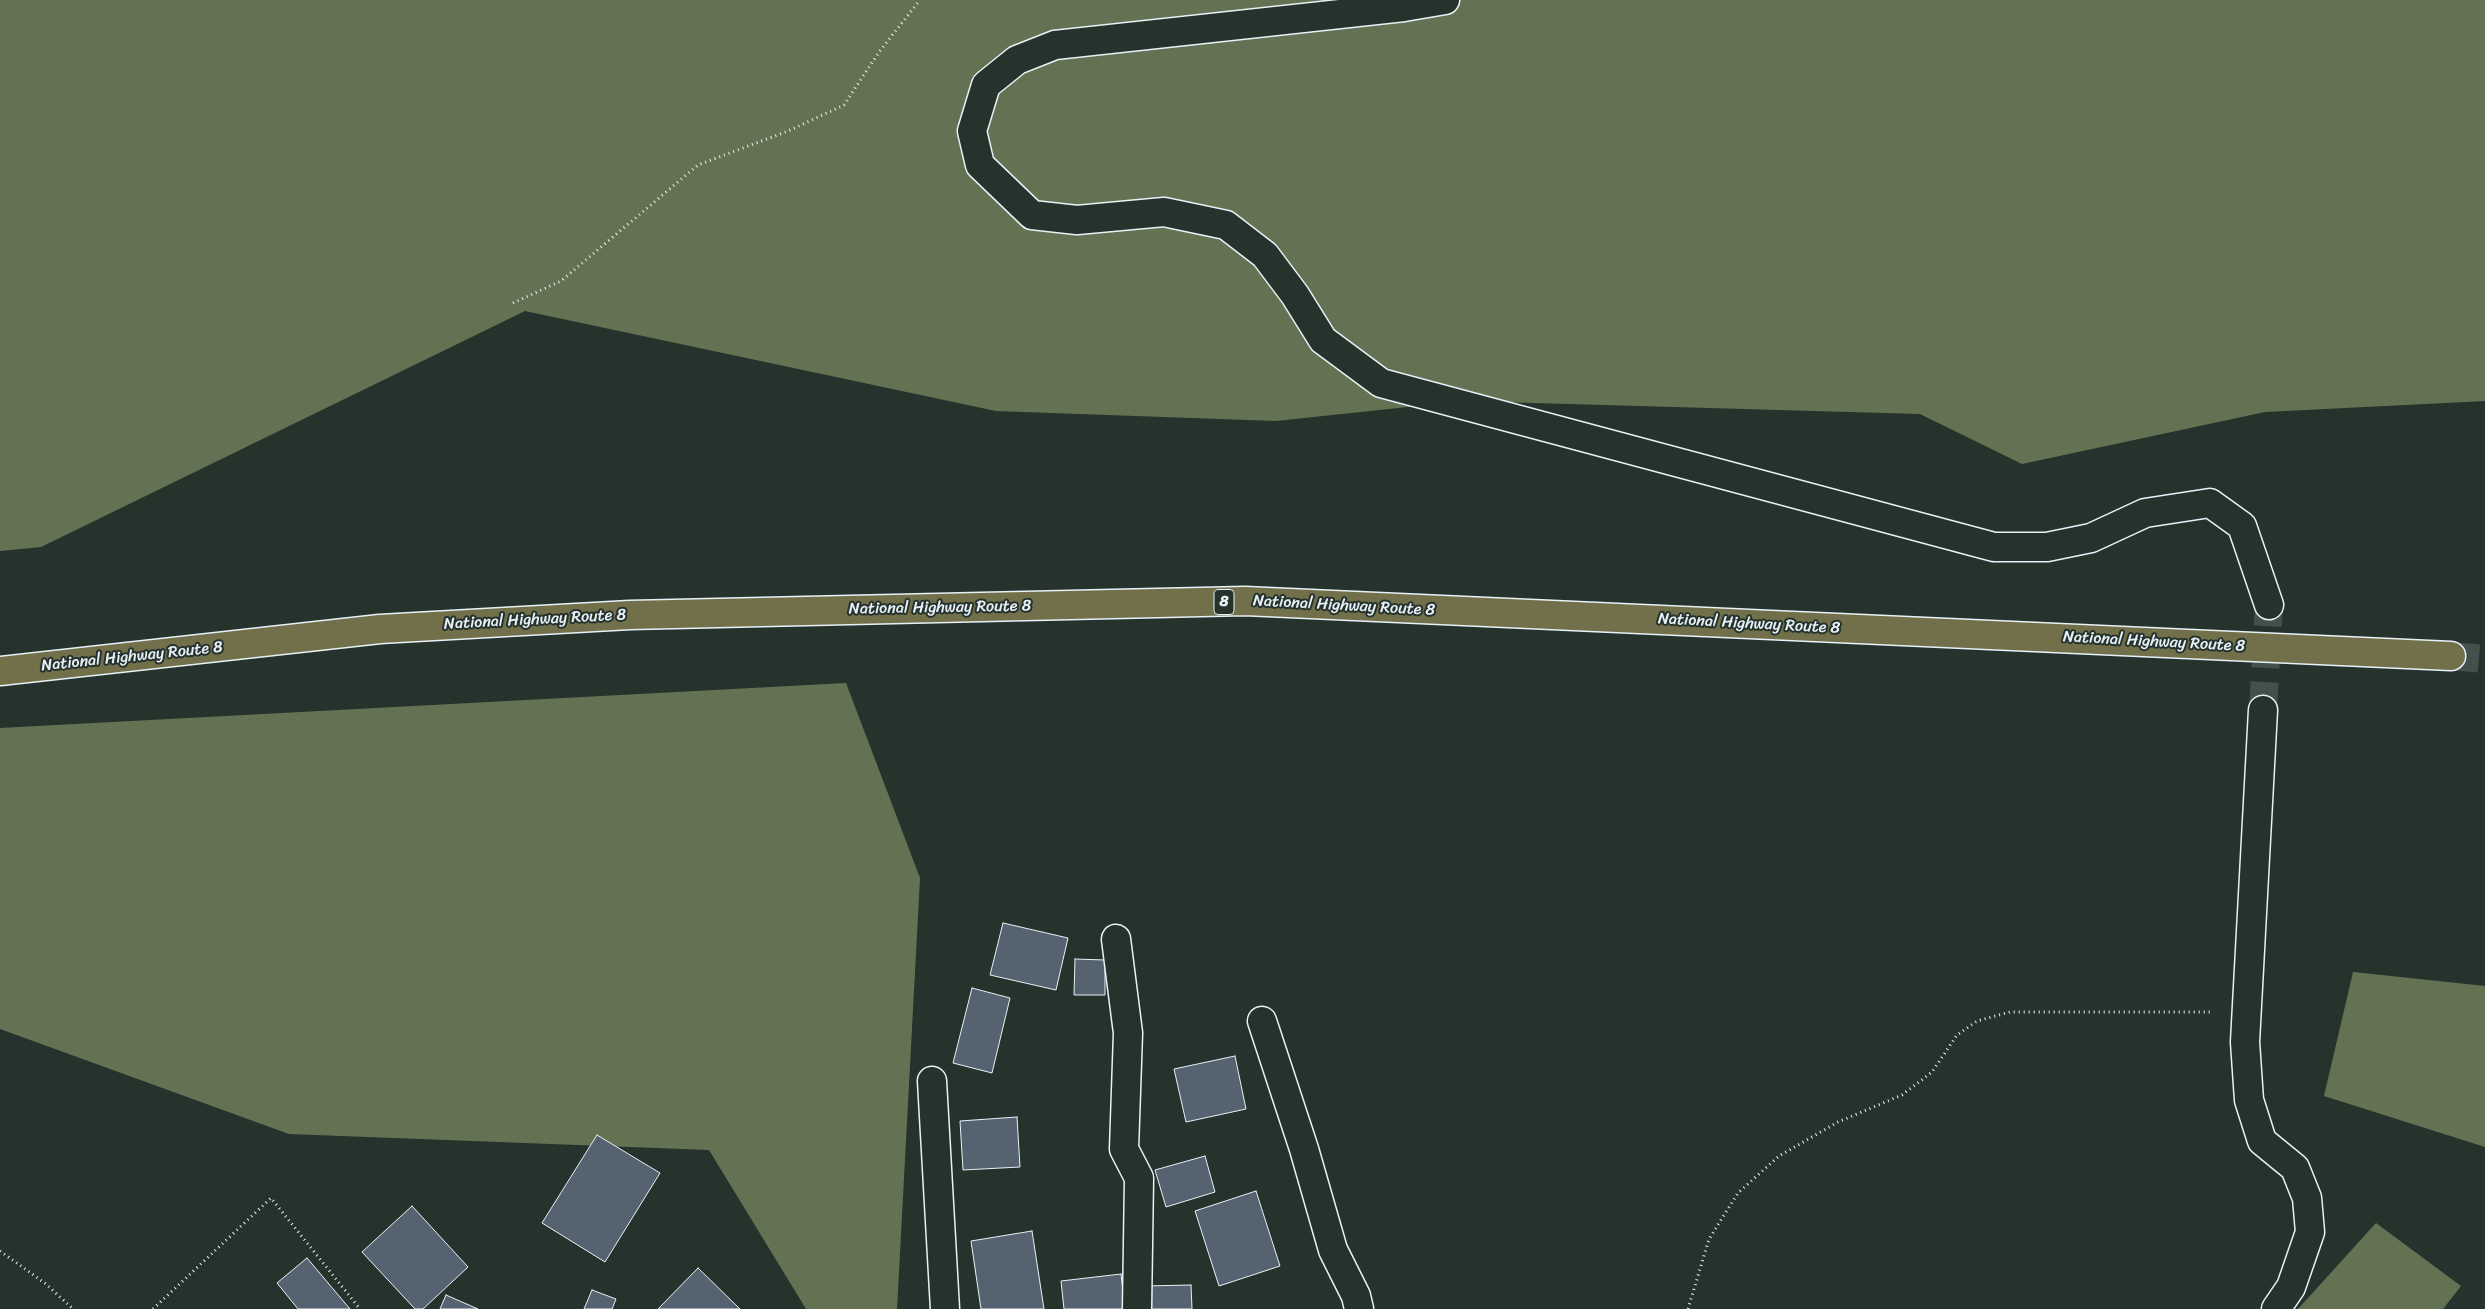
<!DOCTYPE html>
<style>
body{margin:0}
canvas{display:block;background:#26332d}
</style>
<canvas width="2485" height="1309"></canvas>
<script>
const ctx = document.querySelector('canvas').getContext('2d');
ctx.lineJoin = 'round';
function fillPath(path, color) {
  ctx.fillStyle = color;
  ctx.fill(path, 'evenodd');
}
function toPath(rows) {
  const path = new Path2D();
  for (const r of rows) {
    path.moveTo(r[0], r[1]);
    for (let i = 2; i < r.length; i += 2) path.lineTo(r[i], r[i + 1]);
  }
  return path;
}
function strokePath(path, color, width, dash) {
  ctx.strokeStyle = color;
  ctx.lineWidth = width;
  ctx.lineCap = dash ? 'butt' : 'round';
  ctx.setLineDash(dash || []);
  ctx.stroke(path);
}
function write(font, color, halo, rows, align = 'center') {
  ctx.font = font + ' Sriracha,sans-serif';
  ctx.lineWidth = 4;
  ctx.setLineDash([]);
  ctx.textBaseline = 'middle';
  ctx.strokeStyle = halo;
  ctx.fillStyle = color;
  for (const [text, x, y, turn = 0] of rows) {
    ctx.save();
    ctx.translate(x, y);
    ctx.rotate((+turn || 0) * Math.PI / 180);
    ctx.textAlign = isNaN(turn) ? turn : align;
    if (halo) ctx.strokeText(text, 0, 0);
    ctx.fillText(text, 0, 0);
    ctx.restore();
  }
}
fillPath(toPath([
 [0,0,2485,0,2485,401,2265,412,2022,464,1920,414,1464,401,1276,421,996,411,525,311,41,547,0,551],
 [846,683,920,878,897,1309,806,1309,709,1150,289,1134,0,1029,0,728],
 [2353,972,2485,986,2485,1147,2324,1096],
 [2376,1223,2461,1286,2443,1309,2298,1309]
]), '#647254');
const building = toPath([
 [1003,923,1068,938,1056,990,990,975,1003,923],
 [1075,959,1105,960,1105,995,1074,995,1075,959],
 [972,988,1010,998,992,1073,953,1063,972,988],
 [1235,1056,1246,1109,1186,1122,1174,1069,1235,1056],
 [1017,1117,1020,1167,963,1170,960,1121,1017,1117],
 [597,1135,660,1173,605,1262,542,1223,597,1135],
 [1205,1156,1215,1192,1166,1207,1155,1170,1205,1156],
 [1256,1191,1280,1266,1219,1286,1195,1211,1256,1191],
 [412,1206,468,1267,423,1309,415,1309,362,1252,412,1206],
 [1032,1231,1044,1309,981,1309,971,1241,1032,1231],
 [307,1258,350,1309,298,1309,277,1283,307,1258],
 [698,1268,740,1309,658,1309,698,1268],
 [1121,1274,1125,1309,1064,1309,1061,1281,1121,1274],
 [1191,1285,1192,1309,1145,1309,1144,1286,1191,1285],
 [592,1290,616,1299,612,1309,584,1309,592,1290],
 [446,1295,478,1309,440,1309,446,1295]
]);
fillPath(building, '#556370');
strokePath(building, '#e8f1f8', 1);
strokePath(toPath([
 [2263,710,2269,605]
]), '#43504b', 28, [28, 14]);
strokePath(toPath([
 [2451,656,2485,659]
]), '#43504b', 28, [28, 14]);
const street = toPath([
 [1445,0,1404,7,1055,45,1017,60,986,85,972,131,980,165,1032,215,1077,220,1164,212,1226,225,1265,255,1295,295,1323,340,1381,383,1994,547,2047,547,2091,538,2145,513,2210,503,2242,526,2269,605],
 [2263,710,2245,1042,2249,1100,2262,1141,2295,1168,2307,1198,2310,1232,2291,1287,2276,1309],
 [1116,939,1128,1033,1124,1149,1139,1178,1137,1309],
 [1262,1021,1304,1149,1333,1250,1356,1296,1359,1309],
 [932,1081,945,1309]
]);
const highway = toPath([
 [0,671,380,629,630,615,1245,601,2451,656]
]);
strokePath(street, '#e8f1f8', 31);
strokePath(highway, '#e8f1f8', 31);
strokePath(toPath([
 [513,303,561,281,698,165,788,131,844,105,879,52,920,0],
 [0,1251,46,1284,73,1309],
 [153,1309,271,1198,360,1309],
 [1688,1309,1709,1239,1738,1193,1779,1156,1838,1122,1902,1095,1932,1072,1957,1035,1977,1021,2010,1012,2213,1012]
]), '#e8f1f8', 3, [1, 4]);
strokePath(street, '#26332d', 28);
strokePath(highway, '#71704a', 28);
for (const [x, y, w] of [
 [1224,602,20]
]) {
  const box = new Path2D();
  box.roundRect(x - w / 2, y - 12.5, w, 25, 4);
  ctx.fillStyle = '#26332d';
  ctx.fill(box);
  strokePath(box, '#e8f1f8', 1);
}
write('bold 15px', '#e8f1f8', null, [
 ["8",1224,602]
]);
write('16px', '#e8f1f8', '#26332d', [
 ["National Highway Route 8",1344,606,3],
 ["National Highway Route 8",940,608,-1],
 ["National Highway Route 8",535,620,-3],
 ["National Highway Route 8",1749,624,3],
 ["National Highway Route 8",2154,642,3],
 ["National Highway Route 8",132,657,-6]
]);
</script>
